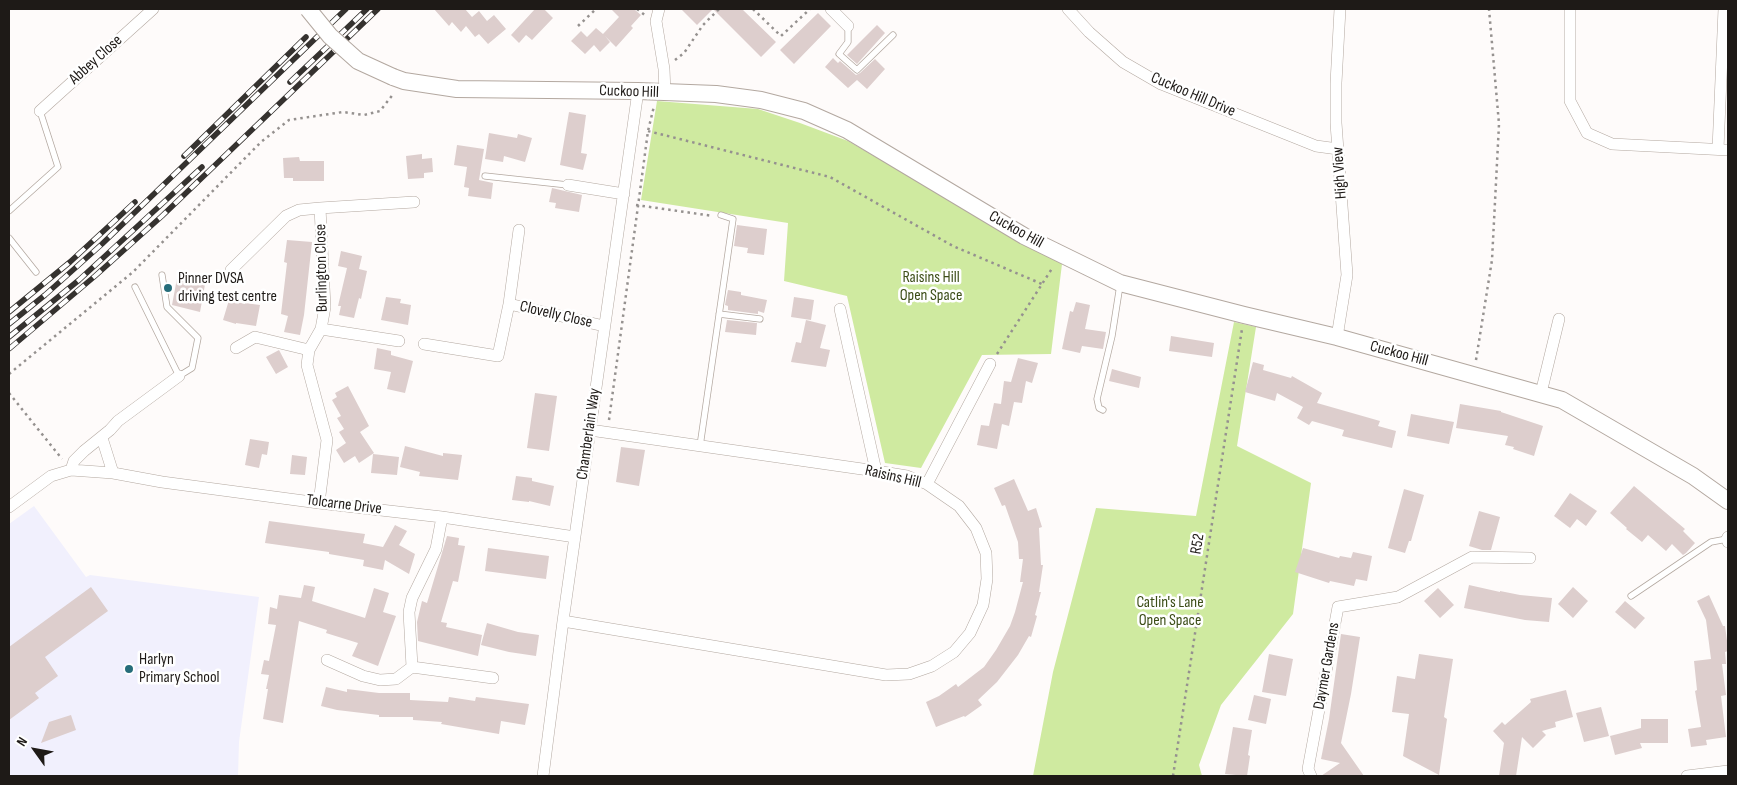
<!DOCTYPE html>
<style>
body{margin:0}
#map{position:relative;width:1737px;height:785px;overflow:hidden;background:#fefbfa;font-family:"Sofia Sans Condensed",sans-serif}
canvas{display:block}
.frame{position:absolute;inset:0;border:10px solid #1e1a17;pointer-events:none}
.north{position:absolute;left:10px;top:725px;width:50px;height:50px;-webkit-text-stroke:4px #fff;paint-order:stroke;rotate:302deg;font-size:14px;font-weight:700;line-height:20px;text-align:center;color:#1e1a17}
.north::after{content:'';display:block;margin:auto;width:18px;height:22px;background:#1e1a17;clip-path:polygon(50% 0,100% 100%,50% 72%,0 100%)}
</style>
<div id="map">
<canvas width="1737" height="785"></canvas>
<div class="frame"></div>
<div class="north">N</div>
</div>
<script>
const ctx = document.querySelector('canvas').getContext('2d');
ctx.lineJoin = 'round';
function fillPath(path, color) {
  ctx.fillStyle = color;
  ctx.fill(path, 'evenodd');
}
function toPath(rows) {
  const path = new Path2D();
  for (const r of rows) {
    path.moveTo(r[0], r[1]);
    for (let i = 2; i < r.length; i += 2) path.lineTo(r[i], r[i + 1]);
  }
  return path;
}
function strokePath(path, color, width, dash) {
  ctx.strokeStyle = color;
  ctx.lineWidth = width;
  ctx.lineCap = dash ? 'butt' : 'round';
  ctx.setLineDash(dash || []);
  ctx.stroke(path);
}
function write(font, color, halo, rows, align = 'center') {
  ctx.font = font + ' "Sofia Sans Condensed",sans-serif';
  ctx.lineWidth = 5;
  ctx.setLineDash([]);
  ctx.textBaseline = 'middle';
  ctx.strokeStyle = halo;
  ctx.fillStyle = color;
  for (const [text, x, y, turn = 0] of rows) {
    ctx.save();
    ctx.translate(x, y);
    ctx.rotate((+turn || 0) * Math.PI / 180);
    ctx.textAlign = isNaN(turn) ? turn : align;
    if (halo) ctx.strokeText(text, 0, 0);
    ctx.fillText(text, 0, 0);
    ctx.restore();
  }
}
fillPath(toPath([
 [34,506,86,577,90,575,259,597,239,742,238,776,9,776,9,524]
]), '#f1f0fd');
fillPath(toPath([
 [657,101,758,109,800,123,848,141,1062,264,1051,354,982,355,921,468,885,463,847,296,784,281,788,223,641,200],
 [1234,322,1256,327,1237,446,1311,483,1293,614,1221,705,1199,765,1202,776,1033,776,1053,672,1096,508,1196,516]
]), '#cfeaa0');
fillPath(toPath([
 [434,9,465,9,472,17,479,11,487,21,494,15,506,29,488,44,479,34,475,37,466,26,461,32,452,22,449,26],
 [535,9,544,9,553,18,532,40,526,35,519,43,511,35],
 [611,9,634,9,641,15,631,26,633,28,616,47,605,36,610,42,600,52,594,45,585,54,571,41,581,31,587,37,596,28,603,34,619,17],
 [681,9,742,9,776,42,761,57,713,9,697,25],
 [818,13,831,26,794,64,780,50],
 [877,25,885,33,857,64,847,55],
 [833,58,838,63,840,61,856,75,860,73,875,59,885,69,867,89,857,80,848,88,825,67],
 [569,112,586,115,581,153,587,154,583,170,560,165],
 [489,133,517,138,518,134,532,138,525,162,504,156,503,162,485,159],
 [457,145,484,149,479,180,493,183,491,199,468,196,469,188,464,187,467,167,454,165],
 [422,154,422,159,432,158,433,172,424,173,424,178,408,179,406,156],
 [299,157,300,161,324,161,324,181,293,181,293,178,284,178,283,158],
 [552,188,582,195,579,212,555,208,556,203,549,202],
 [737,225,767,229,764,255,747,253,748,248,734,246],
 [287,240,312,242,304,315,300,335,284,332,288,316,281,314,287,263,284,262],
 [341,251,362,256,359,269,367,271,361,299,359,298,354,318,339,315,341,306,338,306,347,268,338,266],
 [178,273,206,279,200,312,172,305],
 [728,290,741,292,741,295,767,300,764,313,758,311,758,314,728,310,728,306,725,305],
 [386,297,401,299,400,303,411,305,408,325,381,320],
 [794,297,814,300,811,320,791,317],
 [229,300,245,304,245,303,260,305,256,326,236,323,236,324,223,320],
 [1076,302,1090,305,1085,329,1106,332,1103,349,1082,346,1080,353,1062,349,1070,311,1073,312],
 [727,320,757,323,756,335,725,332],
 [806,320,826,325,820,348,830,350,826,367,791,362,796,342,801,343],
 [1171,336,1214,343,1212,357,1169,351],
 [377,348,391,351,391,355,413,361,405,393,387,389,391,372,374,369],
 [279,350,288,367,276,374,266,357],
 [1018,358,1038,363,1032,383,1026,381,1022,403,1014,402,1009,426,1002,424,997,449,977,445,981,425,989,426,994,403,1001,404,1004,381,1011,382],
 [1253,362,1264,365,1263,370,1291,378,1292,376,1322,393,1317,403,1380,421,1378,426,1396,431,1392,448,1342,436,1344,430,1312,421,1309,425,1297,418,1303,407,1277,393,1275,401,1245,392],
 [1112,369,1141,377,1139,388,1109,381],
 [348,386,369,426,360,432,374,453,359,463,355,456,344,463,336,450,346,443,339,432,344,429,337,418,341,416,332,400,337,397,335,393],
 [535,393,557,396,549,451,527,448],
 [1460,404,1501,411,1501,412,1543,426,1534,456,1513,449,1514,447,1505,445,1508,436,1456,428],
 [1411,414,1454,422,1449,444,1407,436],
 [250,439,269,442,267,455,262,454,259,468,245,465],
 [405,446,443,456,443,453,462,455,458,480,419,476,420,472,400,467],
 [621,447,645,450,639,486,616,482],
 [373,454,399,457,397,475,371,473],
 [292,455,307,457,305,475,290,474],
 [516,476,532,478,532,481,554,486,550,506,529,501,529,502,512,500],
 [1014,479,1028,511,1036,508,1042,527,1039,528,1041,565,1043,565,1039,592,1041,592,1035,615,1037,616,1031,637,1029,636,1018,655,997,682,978,700,982,705,965,717,964,716,936,727,926,702,939,696,956,684,958,687,984,667,996,650,1010,626,1015,612,1023,582,1020,582,1023,559,1019,559,1018,542,1005,505,1002,506,994,488],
 [1634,486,1685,529,1683,531,1695,543,1686,553,1683,555,1672,544,1666,551,1648,535,1642,542,1626,529,1627,528,1610,513],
 [1404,489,1424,495,1411,541,1409,541,1405,553,1388,548],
 [1570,493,1597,511,1586,526,1577,519,1570,528,1554,516],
 [1479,511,1500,517,1491,550,1482,550,1469,546],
 [269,521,365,534,363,543,383,547,395,525,407,531,399,545,415,554,409,574,385,560,383,570,363,566,364,560,329,554,329,552,265,543],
 [447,536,459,538,458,545,465,546,458,582,453,581,441,622,447,623,446,627,482,635,478,656,418,641,417,622,422,601,427,603],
 [488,548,549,556,546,579,485,571],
 [1303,548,1339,558,1340,556,1351,558,1353,552,1372,556,1367,581,1356,579,1354,586,1330,581,1329,583,1295,572],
 [304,585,315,587,312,601,365,618,374,588,389,593,383,612,396,616,378,666,352,656,358,643,326,633,327,630,299,621,283,723,263,719,268,689,266,689,269,675,261,674,264,660,269,661,276,625,268,624,270,607,277,609,279,595,301,598],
 [1469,585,1500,592,1500,591,1520,595,1552,598,1549,622,1525,620,1464,608],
 [91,587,108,611,45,657,58,676,35,693,39,698,9,720,9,647],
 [1573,587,1588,601,1573,618,1558,604],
 [1438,588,1454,605,1440,618,1424,601],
 [1709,595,1723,626,1725,626,1728,648,1728,651,1725,652,1726,664,1722,664,1726,695,1721,696,1726,737,1706,740,1707,745,1691,747,1688,729,1701,727,1695,691,1697,690,1694,661,1711,659,1706,620,1697,601],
 [1625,601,1645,618,1635,629,1615,612],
 [487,623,518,632,539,635,536,656,509,652,481,645],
 [1341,634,1360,637,1351,694,1341,743,1364,776,1321,776,1340,763,1321,759,1329,719],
 [1269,654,1293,659,1286,696,1262,692],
 [1419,654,1453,659,1444,717,1447,719,1439,775,1403,756,1409,714,1392,712,1397,676,1415,679],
 [326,687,347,692,347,689,379,693,410,693,410,700,448,702,449,697,475,701,476,697,529,704,525,725,501,721,499,734,441,724,442,722,413,720,413,717,379,717,379,715,337,710,321,706],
 [1566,690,1573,717,1555,722,1556,727,1542,731,1546,735,1533,748,1522,737,1516,776,1499,776,1504,743,1493,731,1502,722,1505,725,1531,702,1530,699],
 [1254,695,1271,699,1266,724,1248,720],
 [1601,707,1609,736,1584,742,1576,713],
 [71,715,76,730,41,743,49,722],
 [1641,719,1668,719,1668,743,1640,743,1642,748,1615,755,1610,736,1641,728],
 [1233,727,1252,730,1248,755,1250,756,1247,776,1225,774]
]), '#ddcecd');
const lane = toPath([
 [848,26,848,42,839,54,857,70,893,35],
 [485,176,568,185],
 [9,211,58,167,40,111],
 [9,238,36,272],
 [135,287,179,376,192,368,198,338,167,307,162,275],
 [719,314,760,319],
 [1103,410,1099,408,1097,399,1112,336,1120,285],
 [700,446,733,219,721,215],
 [1631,596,1711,542,1727,539]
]);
const street = toPath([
 [659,9,656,21,664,69,665,93],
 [831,9,848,26],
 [1068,9,1089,32,1123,62,1161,84,1316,146,1338,149],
 [1570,9,1570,101,1587,133,1612,144,1728,150],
 [40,111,153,9],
 [1718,149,1724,9],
 [568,185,624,194],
 [320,208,414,202],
 [231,270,286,216,299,210,320,208,325,307,321,329,309,350,307,365,327,440,319,503],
 [509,304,519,230],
 [840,309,876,471],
 [321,329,399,341],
 [1337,337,1347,275,1336,123,1336,83,1340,9],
 [424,344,498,356,509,304,604,326],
 [236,348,255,337,309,350],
 [1541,393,1559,319],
 [102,438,113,473],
 [71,470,74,461,84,451,110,430,118,421,179,376],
 [927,484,990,364],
 [9,507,51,476,71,470,113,473,162,482,319,503,442,517,575,537],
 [442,517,436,549,412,598,409,612,412,667,493,678],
 [1728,537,1727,539,1728,542],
 [563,621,886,675,909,674,932,666,954,652,970,633,983,605,987,579,986,553,976,528,959,506,927,484,907,476,876,471,590,430],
 [327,660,363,676,380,680,396,679,412,667],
 [543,776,563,621,638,91],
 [1311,776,1308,769,1338,607,1398,597,1472,557,1530,558],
 [1687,776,1728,771]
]);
const secondary = toPath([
 [393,77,404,81,457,89,638,91,716,94,761,100,804,111,847,130,1024,236,1120,283,1244,315,1337,337,1562,400,1693,476,1728,501]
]);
strokePath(lane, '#b3a8a0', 7);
strokePath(street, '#b3a8a0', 12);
strokePath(secondary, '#b3a8a0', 18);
strokePath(toPath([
 [637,9,646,16],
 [753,9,781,36,810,9],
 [578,26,596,9],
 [675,60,684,53,703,25,719,9],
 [648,131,830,177,953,246,1042,284],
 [636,205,713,216],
 [997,354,1053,267],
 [1476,360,1492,260,1499,124,1489,9],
 [9,374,133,272,261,142,289,120,343,112,364,115,380,111,394,93],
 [9,393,62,459],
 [609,420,638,206,648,131,654,106],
 [1173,776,1242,329]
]), '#95918f', 2.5, [2.5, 4]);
strokePath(lane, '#fff', 5.5);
strokePath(street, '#fff', 11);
strokePath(secondary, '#fff', 16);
const rail = toPath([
 [290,82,367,9],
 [184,156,306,37],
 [9,312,70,262,135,202],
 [9,324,45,295,102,244,346,9],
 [9,337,79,280,202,167],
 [9,349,95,276,162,216,378,9]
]);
strokePath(rail, '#35322f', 5.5);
strokePath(rail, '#fff', 4, [11]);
const secondaryBridge = toPath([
 [308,9,330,36,358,61,393,77]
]);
strokePath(secondaryBridge, '#b3a8a0', 18, []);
strokePath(secondaryBridge, '#fff', 16);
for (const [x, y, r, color] of [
 [168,288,5,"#266d7a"],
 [129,669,5,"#266d7a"]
]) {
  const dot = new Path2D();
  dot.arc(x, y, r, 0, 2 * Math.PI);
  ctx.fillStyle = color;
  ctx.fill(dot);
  strokePath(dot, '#fff', 2);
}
write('16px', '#1e1a17', '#fff', [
 ["Abbey Close",96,60,-42],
 ["Cuckoo Hill",629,92,2],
 ["Cuckoo Hill Drive",1193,95,23],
 ["High View",1340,173,-94],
 ["Cuckoo Hill",1016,230,29],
 ["Burlington Close",322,268,-91],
 ["Clovelly Close",556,315,13],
 ["Cuckoo Hill",1399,354,15],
 ["Chamberlain Way",589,434,-82],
 ["Raisins Hill",893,477,13],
 ["Tolcarne Drive",344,505,7],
 ["R52",1198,544,-81],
 ["Daymer Gardens",1327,666,-80]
]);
write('16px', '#3c4d17', '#fff', [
 ["Raisins Hill",931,278],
 ["Open Space",931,296],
 ["Catlin's Lane",1170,603],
 ["Open Space",1170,621]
]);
write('16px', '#1e1a17', '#fff', [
 ["Pinner DVSA",178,279],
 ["driving test centre",178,297],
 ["Harlyn",139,660],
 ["Primary School",139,678]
], 'left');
</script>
